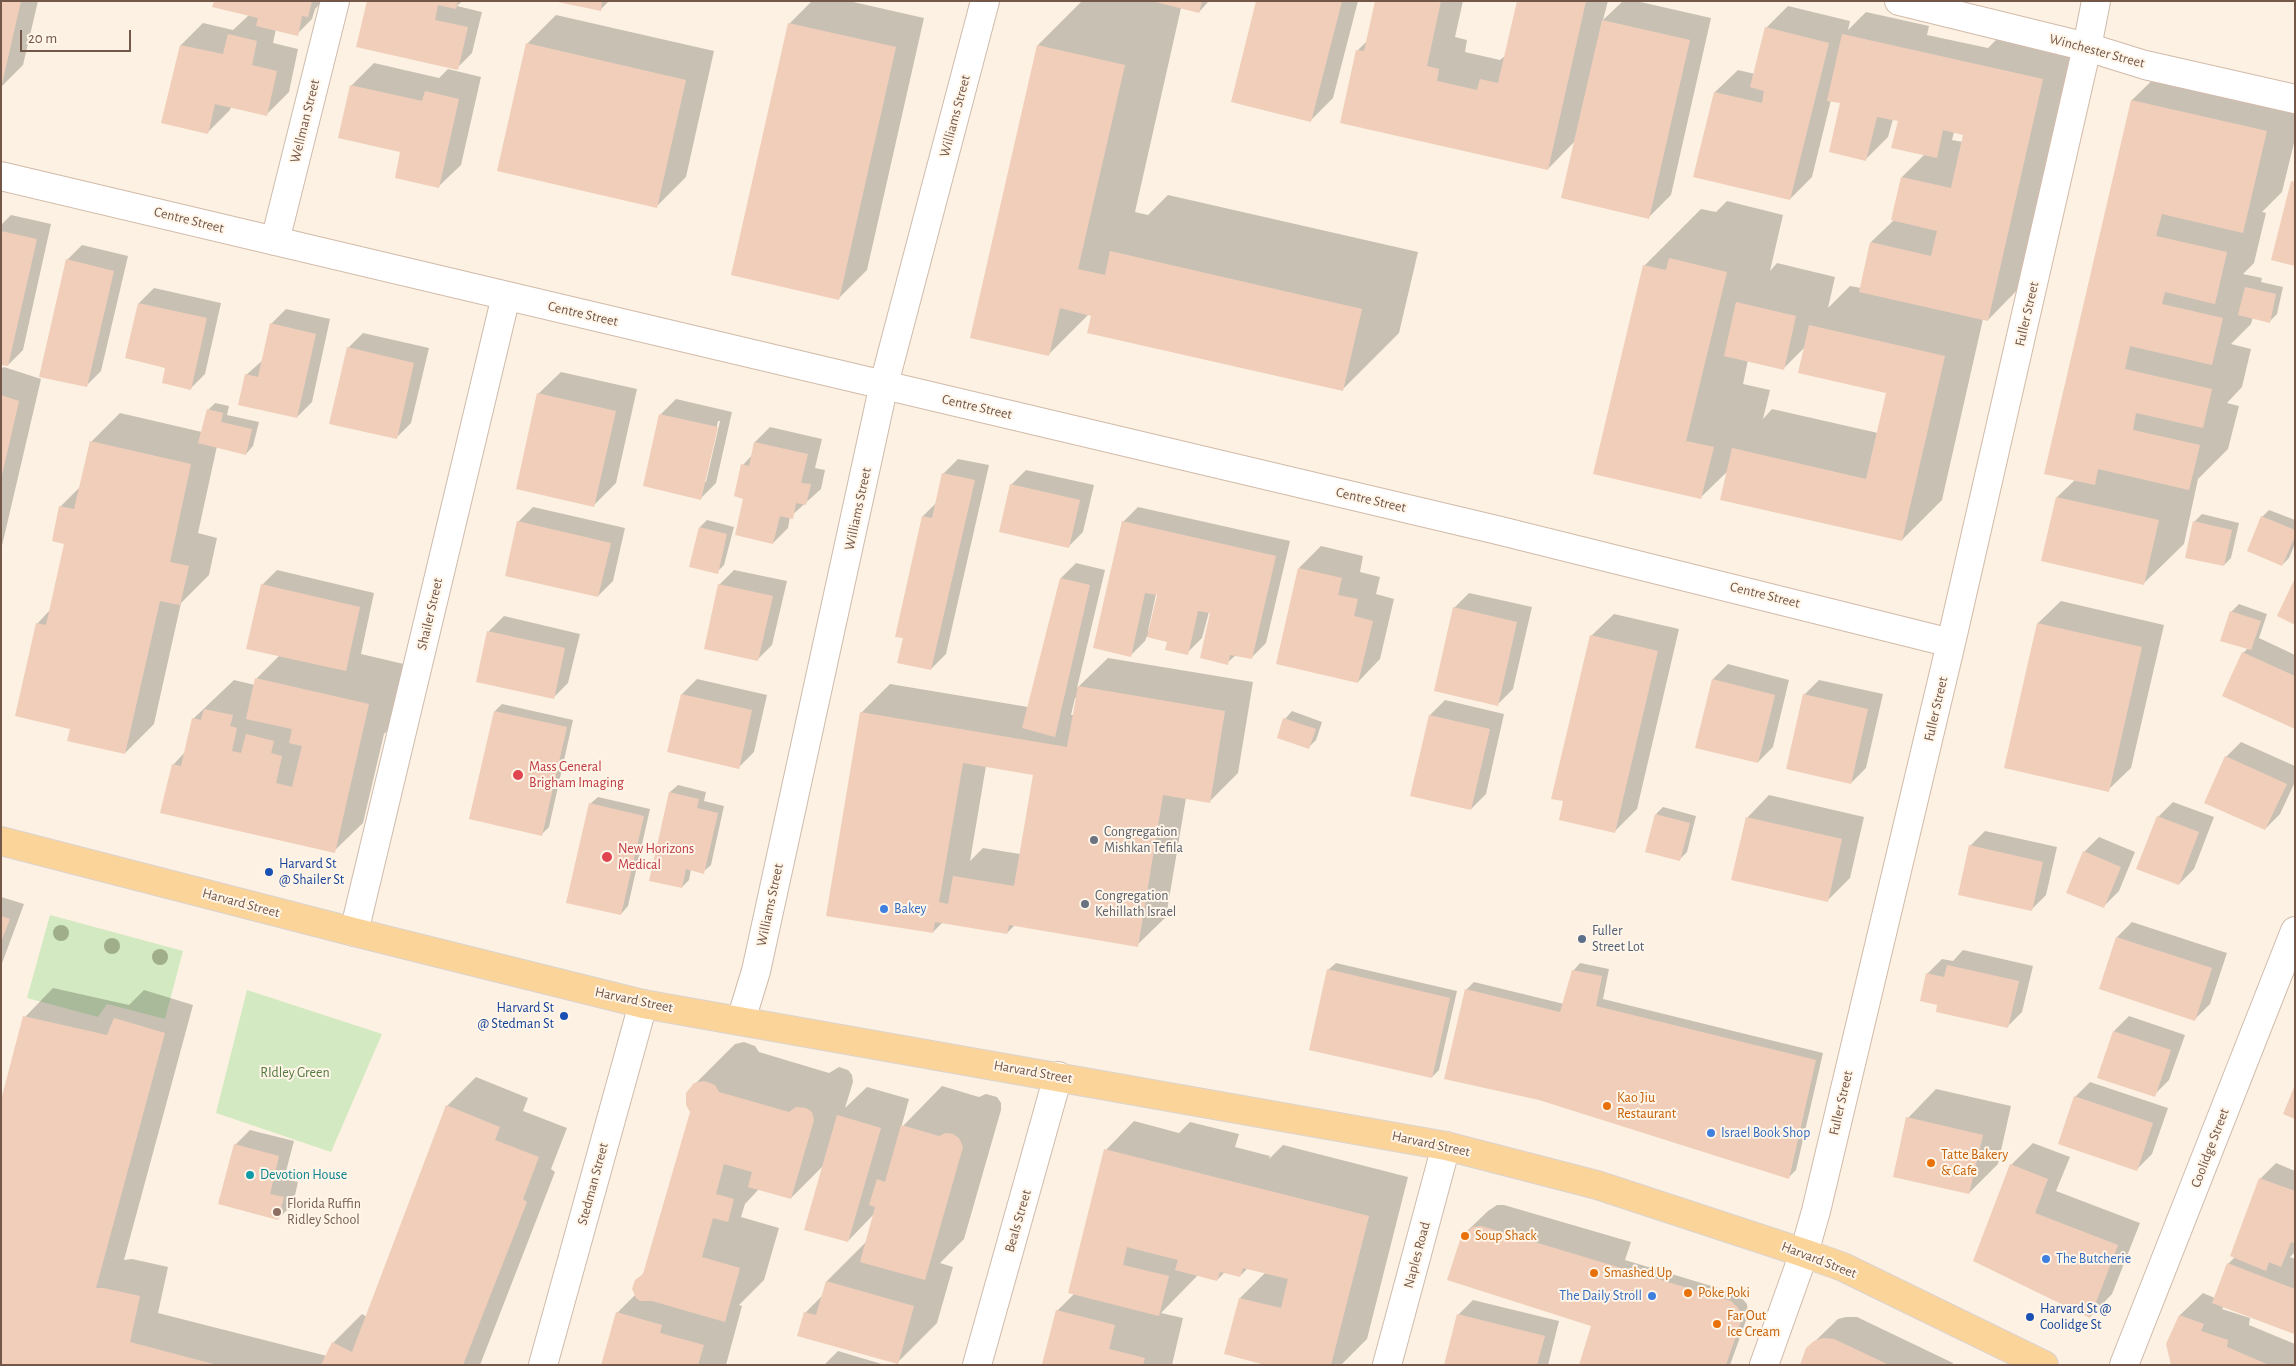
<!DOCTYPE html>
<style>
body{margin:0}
#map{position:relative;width:2296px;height:1366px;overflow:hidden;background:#fcf1e2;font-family:"Alegreya Sans",sans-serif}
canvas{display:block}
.frame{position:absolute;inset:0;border:2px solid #735749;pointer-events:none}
.scale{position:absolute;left:20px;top:30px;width:111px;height:22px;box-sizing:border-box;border:2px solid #735749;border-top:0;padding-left:6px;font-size:15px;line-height:18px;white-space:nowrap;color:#735749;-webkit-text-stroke:4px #fff5e8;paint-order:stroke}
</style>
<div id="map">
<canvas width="2296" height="1366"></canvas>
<div class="frame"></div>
<div class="scale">20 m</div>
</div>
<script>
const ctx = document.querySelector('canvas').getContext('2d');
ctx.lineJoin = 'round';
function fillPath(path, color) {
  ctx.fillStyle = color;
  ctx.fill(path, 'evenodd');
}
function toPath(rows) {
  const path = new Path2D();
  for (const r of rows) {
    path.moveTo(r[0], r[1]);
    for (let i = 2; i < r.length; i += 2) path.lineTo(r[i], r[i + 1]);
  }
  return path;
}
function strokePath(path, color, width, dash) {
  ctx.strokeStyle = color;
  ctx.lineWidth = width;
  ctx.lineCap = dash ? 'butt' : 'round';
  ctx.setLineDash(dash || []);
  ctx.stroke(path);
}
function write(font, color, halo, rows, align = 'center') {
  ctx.font = font + ' "Alegreya Sans",sans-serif';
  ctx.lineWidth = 4;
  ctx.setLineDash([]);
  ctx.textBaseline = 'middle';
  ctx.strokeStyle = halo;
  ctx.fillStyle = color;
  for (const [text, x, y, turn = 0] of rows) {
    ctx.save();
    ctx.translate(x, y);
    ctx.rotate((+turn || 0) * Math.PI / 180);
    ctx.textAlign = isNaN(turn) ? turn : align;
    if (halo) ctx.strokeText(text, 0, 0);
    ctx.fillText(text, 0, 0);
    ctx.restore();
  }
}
fillPath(toPath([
 [50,915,183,951,165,1019,107,1004,98,1017,27,998],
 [247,990,382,1034,331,1152,216,1113]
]), '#d3e9c1');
fillPath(toPath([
 [1,1,38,1,23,65,1,87],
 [215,1,323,1,315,9,312,19,297,34,276,29,273,43,298,49,289,92,266,115,231,107,230,110,208,132,181,45,203,23,233,30,249,15],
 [368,1,462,1,457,6,482,12,472,53,457,68],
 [555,1,609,1,600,10],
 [812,1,849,1,924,18,867,270,838,299,732,274,790,23],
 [1082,1,1209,1,1199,12,1181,8,1135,212,1148,215,1168,195,1418,252,1399,333,1342,390,1089,314,1049,354,1038,45],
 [1257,1,1358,1,1333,98,1311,120],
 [1377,1,1463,1,1455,37,1467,40,1465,52,1500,60,1506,55,1518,1,1608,1,1603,20,1623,1,1636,1,1711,18,1671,195,1649,217,1575,141,1548,169,1358,50,1368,40],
 [1788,6,1850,21,1848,30,1866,12,1929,26,1927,35,1988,48,2012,24,2082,40,2027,280,1988,320,1983,319,1942,500,1902,540,1728,471,1700,498,1594,473,1644,266,1701,209,1716,212,1727,201,1783,215,1770,271,1777,263,1835,277,1828,308,1850,286,1861,288,1871,242,1894,220,1902,177,1925,154,1899,120,1893,119,1888,137,1866,159,1841,103,1831,100,1812,177,1790,199,1695,176,1715,92,1738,70,1755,74,1766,28],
 [1954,132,1965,134,1963,142,1952,140],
 [1805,347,1888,392,1878,433,1772,409,1763,419,1770,390,1743,384,1748,360,1784,368],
 [556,15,714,51,686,177,657,206,527,44],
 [2172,61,2295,89,2295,139,2282,192,2262,212,2266,213,2254,263,2243,274,2262,278,2261,282,2283,287,2277,314,2270,321,2253,317,2251,324,2231,344,2251,349,2242,387,2227,403,2239,406,2228,449,2198,479,2184,544,2144,583,2042,560,2057,497,2075,480,2045,473,2132,100],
 [374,63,439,78,448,69,481,77,461,165,438,187,402,151,351,86],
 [11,215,51,224,23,350,8,365,1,364,1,225],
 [82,245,128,256,101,371,86,386,67,260],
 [154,288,221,303,205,374,190,389,167,367,139,303],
 [286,309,330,319,312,402,297,417,246,375,263,360,271,324],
 [363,333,429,348,411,423,396,438,348,348],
 [4,367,41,379,1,550,1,369],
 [561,372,637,389,616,483,594,505,538,394],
 [676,399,732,412,716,483,701,498,661,414],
 [718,421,720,421,706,482,704,482],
 [215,403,229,406,227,415,259,422,253,446,246,454,217,446,198,533,217,538,209,575,181,603,154,724,125,753,71,728,37,624,50,610,66,543,53,540,61,506,81,486,91,442,120,413,202,432,208,410],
 [770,427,822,439,815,468,825,470,821,489,790,517,788,528,773,543,745,498,743,465,752,455,755,442],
 [958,459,989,465,946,654,931,669,904,637,923,516,936,503,943,474],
 [1026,470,1094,485,1083,532,1068,547,1011,485],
 [533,507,625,528,613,581,598,596,518,522],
 [1138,507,1290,541,1266,643,1251,658,1236,655,1227,663,1211,612,1209,612,1202,638,1187,653,1169,641,1147,636,1145,641,1130,656,1123,522],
 [1156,594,1159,594,1150,632,1148,631],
 [2269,510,2295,520,2295,544,2289,558,2282,565,2262,517],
 [2202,514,2239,523,2231,558,2224,565,2194,522],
 [707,520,734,527,724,565,717,572,700,527],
 [1321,546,1363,556,1360,572,1380,577,1376,594,1394,599,1380,659,1358,682,1299,568],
 [1076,563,1105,570,1077,688,1108,658,1253,682,1238,773,1209,802,1186,798,1166,917,1137,945,1015,925,1007,933,943,922,933,932,861,713,890,684,1028,707,1061,578],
 [1075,698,1077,698,1074,715,1071,715],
 [986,766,1034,774,1020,854,983,848,970,861],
 [277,570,374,593,361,654,408,665,395,723,384,734,363,823,334,851,173,765,186,751,193,719,234,680,255,685,257,678,280,655,262,585],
 [734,570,787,581,772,645,757,660,719,585],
 [1469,593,1532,607,1513,689,1498,704,1454,608],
 [2061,601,2164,625,2131,768,2108,790,2006,767,2038,623],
 [2239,604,2267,614,2259,638,2295,655,2295,728,2243,653,2248,648,2222,640,2232,611],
 [1614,614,1679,629,1637,809,1615,831,1591,636],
 [504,616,580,634,568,683,553,698,478,681,489,631],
 [1728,664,1789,680,1773,747,1758,762,1713,679],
 [697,679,767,695,754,752,739,767,682,694],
 [1819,680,1883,694,1866,768,1851,783,1804,695],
 [1445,700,1504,714,1486,794,1471,809,1411,795,1430,715],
 [502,704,573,720,549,827,542,834,495,711],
 [1292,711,1322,722,1316,740,1308,748,1285,719],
 [2241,742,2295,766,2295,782,2280,814,2265,829,2226,757],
 [678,785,706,792,704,801,724,806,711,865,703,872,691,869,689,880,682,887,650,880,670,792],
 [1769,795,1864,817,1850,878,1828,900,1747,818],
 [598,797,650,809,628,906,621,914,590,804],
 [2173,802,2214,817,2194,869,2179,884,2158,817],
 [1663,807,1696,816,1687,852,1680,859,1656,814],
 [1985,831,2057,847,2046,895,2031,910,1970,846],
 [2099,837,2135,852,2119,891,2104,906,2084,852],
 [1,897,24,904,1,966],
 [2132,922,2227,953,2210,1004,2195,1019,2100,988,2117,937],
 [1963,950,2033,966,2022,1012,2007,1027,1939,1005,1927,974,1942,959,1953,961],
 [1336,963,1457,991,1439,1070,1432,1077,1328,970],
 [1580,963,1609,969,1603,999,1823,1053,1796,1170,1789,1177,1466,990,1474,982,1564,1004,1573,971],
 [53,988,129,1005,144,990,193,1005,124,1260,132,1259,168,1267,158,1313,327,1356,333,1343,362,1314,367,1317,447,1106,476,1077,528,1098,523,1111,567,1128,551,1169,555,1172,480,1365,1,1365,25,1017],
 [2129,1016,2185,1035,2169,1080,2154,1095,2114,1031],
 [744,1042,755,1046,759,1052,829,1073,839,1067,848,1070,852,1075,853,1082,845,1108,867,1087,909,1099,901,1128,942,1086,979,1097,986,1094,997,1097,1001,1103,1001,1110,964,1239,940,1263,953,1267,937,1323,897,1363,805,1313,823,1295,827,1281,866,1242,874,1214,848,1241,824,1165,791,1198,759,1189,745,1204,741,1217,779,1228,764,1280,739,1305,742,1306,726,1365,602,1365,617,1313,636,1294,640,1277,646,1271,692,1111,688,1091,735,1044],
 [2090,1082,2168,1108,2152,1154,2137,1169,2075,1097],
 [1936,1089,2011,1106,1998,1164,1969,1193,1908,1118],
 [1134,1121,1179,1133,1190,1122,1239,1134,1235,1147,1270,1156,1269,1159,1283,1145,1408,1177,1367,1339,1341,1365,1271,1365,1240,1298,1266,1272,1248,1268,1240,1276,1225,1272,1217,1280,1198,1275,1161,1313,1183,1318,1172,1365,1051,1365,1044,1363,1057,1311,1075,1293,1106,1150],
 [250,1130,294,1141,284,1179,298,1182,293,1204,278,1219,235,1145],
 [2033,1143,2070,1157,2056,1191,2140,1223,2112,1294,2090,1317,1974,1260,2011,1165],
 [2276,1163,2295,1171,2295,1252,2290,1257,2295,1259,2295,1331,2224,1306,2222,1309,2250,1318,2249,1325,2295,1344,2295,1365,2172,1365,2167,1344,2180,1315,2203,1293,2215,1298,2228,1264,2235,1257,2231,1256,2261,1178],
 [1497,1205,1504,1205,1631,1242,1625,1260,1738,1294,1747,1304,1748,1315,1730,1365,1580,1365,1592,1325,1449,1279,1465,1233,1488,1211],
 [1473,1300,1559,1321,1548,1365,1445,1365,1458,1315],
 [1846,1317,1857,1317,1953,1363,1952,1365,1801,1365,1807,1349,1838,1319],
 [838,1351,885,1365,824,1365]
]), '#0003');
fillPath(toPath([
 [1,1,21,1,2,84,1,84],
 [214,1,312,1,308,17,302,16,298,36,256,26,258,18,212,7],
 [367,1,458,1,456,9,438,5,435,20,468,27,458,70,356,47],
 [553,1,602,1,601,11],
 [1152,1,1202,1,1199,13],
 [1256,1,1342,1,1311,122,1231,102],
 [1375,1,1441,1,1427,66,1439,69,1437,81,1477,90,1480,79,1498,83,1517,1,1586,1,1548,170,1340,123,1356,50,1364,51],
 [1602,20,1690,40,1649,219,1561,198],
 [788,23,896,47,839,300,731,275],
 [1765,27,1829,43,1790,200,1693,177,1714,92,1762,103,1764,91,1750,87],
 [228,34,257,41,252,65,277,71,267,116,215,104,208,134,161,123,180,45,223,54],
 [1842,34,2043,79,1988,321,1859,292,1870,242,1931,256,1937,231,1891,220,1901,177,1951,188,1963,135,1943,130,1937,158,1891,148,1898,121,1877,117,1866,161,1829,152,1840,103,1827,101],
 [526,43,686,80,657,208,497,171],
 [1037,45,1125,65,1078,269,1105,275,1110,251,1362,309,1343,391,1087,333,1091,316,1060,308,1049,356,970,338],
 [350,85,422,101,425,91,459,99,439,188,395,178,400,152,338,138],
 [2131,100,2267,131,2243,233,2162,214,2156,236,2227,252,2215,304,2165,292,2162,304,2223,318,2212,365,2130,346,2125,369,2212,389,2203,428,2136,413,2133,430,2200,445,2189,490,2098,469,2095,485,2044,474],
 [2291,181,2295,182,2295,266,2271,260],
 [1,231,37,239,8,366,1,365],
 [1669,258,1727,272,1686,441,1714,447,1701,499,1593,474,1643,265,1666,270],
 [66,259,114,271,87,387,39,377],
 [2245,287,2276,294,2270,323,2238,315],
 [1736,302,1796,316,1784,370,1724,356],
 [138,303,207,318,191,390,162,383,165,368,125,358],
 [270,323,316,334,297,418,238,405,245,374,258,377],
 [1809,325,1945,356,1902,541,1720,500,1732,448,1866,479,1886,393,1798,373],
 [347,347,414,363,397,439,329,424],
 [537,393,616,411,594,507,516,489],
 [1,395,19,401,2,475,1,475],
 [207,409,223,413,221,422,252,429,246,455,198,443],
 [659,414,718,427,701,500,643,486],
 [90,441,191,464,170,562,189,566,180,605,160,601,125,754,67,741,70,729,15,716,36,623,46,625,64,544,52,541,59,506,74,509],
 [754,442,808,454,801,483,811,484,806,505,796,503,793,519,780,516,773,544,735,535,743,499,734,496,741,464,749,466],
 [942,473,975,480,931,670,897,663,903,638,895,637,922,516,932,518],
 [1010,484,1080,500,1069,548,999,532],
 [2056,497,2159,520,2144,585,2041,561],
 [2261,516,2295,530,2295,536,2282,566,2247,551],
 [517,521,611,543,598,597,505,576],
 [1122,521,1276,556,1252,659,1230,655,1228,665,1200,658,1210,613,1198,611,1188,655,1165,650,1167,642,1147,637,1157,595,1145,593,1131,657,1093,648],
 [2193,521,2232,530,2224,566,2185,558],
 [699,527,727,534,718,574,689,567],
 [1298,568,1342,578,1338,595,1358,599,1354,616,1373,621,1358,683,1276,664],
 [1060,578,1090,585,1055,737,1022,728],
 [2295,578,2295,625,2277,616],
 [261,584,360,607,346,671,246,649],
 [718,584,773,596,758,661,704,649],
 [1453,607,1517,622,1498,706,1434,691],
 [2230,611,2261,621,2251,650,2220,641],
 [2037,623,2142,647,2109,792,2004,768],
 [487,631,565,648,554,699,476,682],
 [1590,635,1658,651,1615,833,1559,820,1563,801,1551,799],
 [2242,652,2295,676,2295,729,2222,696],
 [255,678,369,704,335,853,160,813,172,764,181,766,192,718,201,720,204,709,233,715,230,726,237,728,232,751,241,753,246,734,274,741,271,753,282,756,276,783,292,787,302,746,289,743,292,729,246,719],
 [1712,679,1775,695,1758,763,1695,748],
 [1078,686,1225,711,1210,803,1163,795,1138,947,1009,925,1007,934,935,922,933,933,826,916,860,712,1067,747],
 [963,763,1033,775,1014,886,953,876,948,904,939,902],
 [681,694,752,710,739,769,667,752],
 [1803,694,1868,709,1851,784,1786,769],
 [494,711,567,727,542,836,469,819],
 [1429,715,1490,729,1471,810,1410,796],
 [1283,718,1316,729,1309,749,1277,738],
 [2225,756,2287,784,2265,830,2204,803],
 [669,792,699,799,697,808,718,813,704,874,686,869,682,888,649,881],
 [589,803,644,816,621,915,566,903],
 [1655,814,1690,823,1680,861,1645,852],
 [2157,816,2199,832,2179,885,2136,869],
 [1746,817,1842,839,1828,902,1731,880],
 [1969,845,2043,862,2032,911,1958,895],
 [2083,851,2121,867,2104,908,2066,893],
 [1,916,10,919,1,942],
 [2116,937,2212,968,2195,1021,2099,989],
 [1947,965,2019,981,2008,1028,1936,1012,1937,1005,1920,1001,1926,973,1944,977],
 [1327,969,1450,998,1432,1078,1309,1050],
 [1572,970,1602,976,1596,1006,1816,1060,1789,1179,1539,1100,1444,1079,1465,989,1560,1012],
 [23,1016,107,1035,114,1018,165,1033,96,1288,103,1288,140,1296,130,1342,217,1365,1,1365,1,1100],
 [2113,1031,2171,1050,2155,1097,2097,1078],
 [704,1081,715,1085,719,1092,789,1112,796,1107,806,1108,812,1112,814,1120,791,1199,748,1187,752,1172,724,1164,716,1194,734,1199,728,1222,713,1218,702,1257,740,1268,725,1322,652,1301,640,1301,636,1298,632,1289,635,1280,643,1274,690,1112,686,1105,686,1093,694,1083],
 [2295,1085,2295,1119,2283,1114],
 [2074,1096,2153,1123,2137,1171,2058,1144],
 [446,1105,500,1127,495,1140,539,1157,523,1199,527,1202,463,1365,321,1365,332,1342,352,1352],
 [837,1115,881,1128,848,1242,804,1230],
 [1906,1117,1983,1135,1969,1194,1893,1177],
 [901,1125,939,1136,946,1133,953,1134,959,1138,963,1147,925,1280,860,1262,875,1207,869,1205,877,1179,885,1182],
 [234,1144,279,1156,270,1194,284,1197,278,1220,218,1204],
 [1104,1149,1369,1216,1331,1365,1265,1365,1224,1354,1239,1298,1281,1308,1288,1279,1243,1268,1240,1277,1220,1272,1217,1281,1175,1270,1178,1260,1127,1247,1123,1265,1169,1276,1159,1316,1068,1293],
 [2010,1164,2048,1179,2035,1213,2118,1245,2090,1318,1973,1261],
 [2259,1178,2295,1191,2295,1243,2291,1242,2281,1267,2269,1262,2266,1271,2230,1256],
 [1481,1226,1731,1301,1738,1308,1742,1318,1726,1365,1579,1365,1591,1326,1447,1280,1461,1237,1473,1227],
 [2227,1263,2295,1289,2294,1334,2212,1303],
 [826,1281,914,1306,898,1364,797,1336,804,1312,816,1315],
 [1056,1310,1115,1325,1109,1349,1145,1358,1143,1365,1042,1364],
 [616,1312,662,1325,660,1333,704,1345,698,1365,601,1365],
 [1457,1314,1545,1336,1537,1365,1444,1365],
 [2179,1315,2204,1324,2201,1331,2228,1340,2227,1347,2269,1365,2171,1365,2166,1344],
 [1823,1338,1834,1339,1889,1365,1800,1365,1806,1348,1814,1341]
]), '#f1ceba');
const street = toPath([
 [2087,47,2096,1],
 [275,241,335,1],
 [354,932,506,296],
 [741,1020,756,971,884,384,985,1],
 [543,1365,643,1004],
 [977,1365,1058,1076],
 [1387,1365,1446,1146],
 [2124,1365,2295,931]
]);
const secondary = toPath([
 [1899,1,2087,47,2145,65,2295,99],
 [1,176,1497,530,1951,643],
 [1764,1365,1804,1253,1816,1211,1951,643,2087,47]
]);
const primary = toPath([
 [1,841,354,932,643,1004,1446,1146,1597,1185,1804,1253,1843,1267,2044,1365]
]);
strokePath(street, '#cfbbac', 30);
strokePath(secondary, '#d2baa9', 30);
strokePath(primary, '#dbd3d0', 30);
strokePath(street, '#fff', 28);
strokePath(secondary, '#fff', 28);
strokePath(primary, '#fbd49a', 28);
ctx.fillStyle = '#a0af89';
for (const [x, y] of [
 [61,933],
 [112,946],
 [160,957]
]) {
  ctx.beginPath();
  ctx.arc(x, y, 8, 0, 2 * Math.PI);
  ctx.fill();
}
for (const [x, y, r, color] of [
 [518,775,6,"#e0444e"],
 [1094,840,5,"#6b7280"],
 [607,857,6,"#e0444e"],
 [269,872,5,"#1a4fb4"],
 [1085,904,5,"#6b7280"],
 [884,909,5,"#3f7fe0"],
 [1582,939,5,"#5c6f8a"],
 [564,1016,5,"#1a4fb4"],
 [1607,1106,5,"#e8710a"],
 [1711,1133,5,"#3f7fe0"],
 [1931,1163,5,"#e8710a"],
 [250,1175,5,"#0f9aa8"],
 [277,1212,5,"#8d6e63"],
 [1465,1236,5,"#e8710a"],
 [2046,1259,5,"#3f7fe0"],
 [1594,1273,5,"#e8710a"],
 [1688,1293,5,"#e8710a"],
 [1652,1296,5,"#3f7fe0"],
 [2030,1317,5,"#1a4fb4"],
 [1717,1324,5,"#e8710a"]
]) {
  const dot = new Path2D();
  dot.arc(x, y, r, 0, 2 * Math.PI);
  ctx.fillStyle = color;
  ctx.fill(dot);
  strokePath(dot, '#fff5e8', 2);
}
write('14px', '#735749', '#fff5e8', [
 ["Winchester Street",2097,51,15],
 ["Williams Street",955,116,-75],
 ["Wellman Street",305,121,-76],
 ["Centre Street",189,220,14],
 ["Centre Street",583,314,13],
 ["Fuller Street",2027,314,-77],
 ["Centre Street",977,407,13],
 ["Centre Street",1371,500,13],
 ["Williams Street",858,509,-78],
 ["Centre Street",1765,595,14],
 ["Shailer Street",430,614,-77],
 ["Fuller Street",1936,709,-77],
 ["Harvard Street",241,903,15],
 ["Williams Street",770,905,-78],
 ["Harvard Street",634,1000,12],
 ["Harvard Street",1033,1072,10],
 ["Fuller Street",1841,1103,-77],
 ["Harvard Street",1431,1144,12],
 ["Coolidge Street",2210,1148,-69],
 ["Stedman Street",593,1184,-75],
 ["Beals Street",1018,1221,-74],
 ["Naples Road",1417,1255,-75],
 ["Harvard Street",1819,1260,21]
]);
write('14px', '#be3a42', '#fff5e8', [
 ["Mass General",529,767],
 ["Brigham Imaging",529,783],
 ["New Horizons",618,849],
 ["Medical",618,865]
], 'left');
write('14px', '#5b616d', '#fff5e8', [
 ["Congregation",1104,832],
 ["Mishkan Tefila",1104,848],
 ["Congregation",1095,896],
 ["Kehillath Israel",1095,912]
], 'left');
write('14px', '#164399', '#fff5e8', [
 ["Harvard St",279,864],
 ["@ Shailer St",279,880],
 ["Harvard St",554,1008,"right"],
 ["@ Stedman St",554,1024,"right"],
 ["Harvard St @",2040,1309],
 ["Coolidge St",2040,1325]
], 'left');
write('14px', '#366cbe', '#fff5e8', [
 ["Bakey",894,909],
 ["Israel Book Shop",1721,1133],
 ["The Butcherie",2056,1259],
 ["The Daily Stroll",1642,1296,"right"]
], 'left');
write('14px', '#4e5e75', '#fff5e8', [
 ["Fuller",1592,931],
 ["Street Lot",1592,947]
], 'left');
write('14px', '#547941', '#fff5e8', [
 ["RIdley Green",295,1073]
]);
write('14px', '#c56008', '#fff5e8', [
 ["Kao Jiu",1617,1098],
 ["Restaurant",1617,1114],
 ["Tatte Bakery",1941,1155],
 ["& Cafe",1941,1171],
 ["Soup Shack",1475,1236],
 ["Smashed Up",1604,1273],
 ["Poke Poki",1698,1293],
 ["Far Out",1727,1316],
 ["Ice Cream",1727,1332]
], 'left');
write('14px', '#0d838f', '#fff5e8', [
 ["Devotion House",260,1175]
], 'left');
write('14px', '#785e54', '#fff5e8', [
 ["Florida Ruffin",287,1204],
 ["Ridley School",287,1220]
], 'left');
</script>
